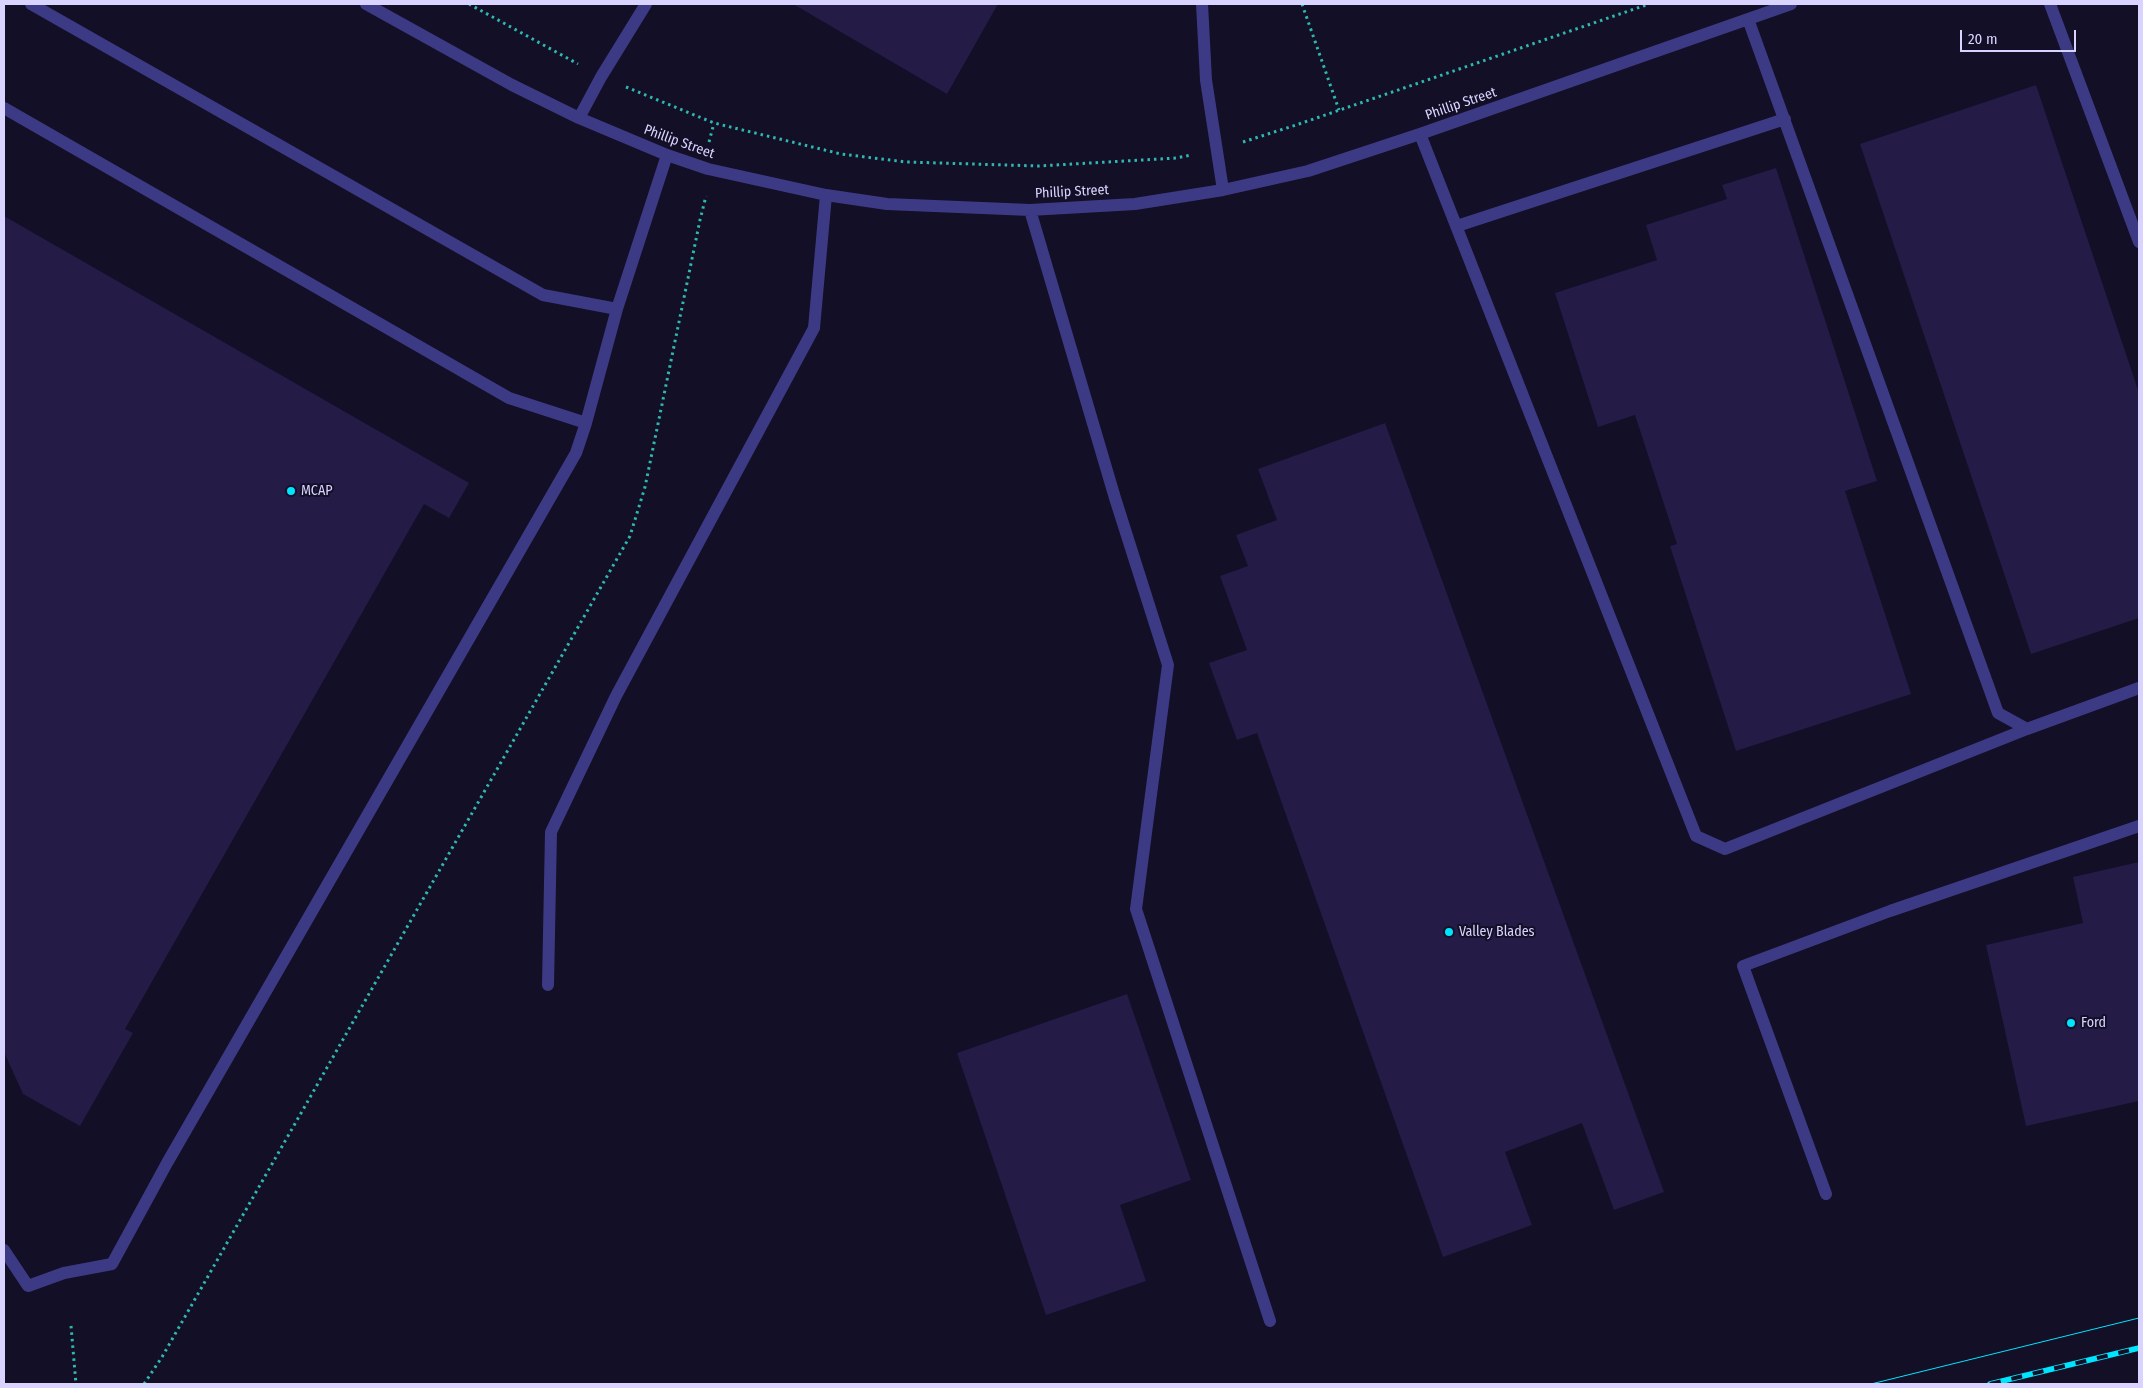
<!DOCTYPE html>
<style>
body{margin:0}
#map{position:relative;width:2143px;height:1388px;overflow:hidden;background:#130f26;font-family:"Fira Sans Condensed",sans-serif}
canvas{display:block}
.frame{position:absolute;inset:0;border:5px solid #d9d4ff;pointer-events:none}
.scale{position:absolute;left:1960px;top:30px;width:116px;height:22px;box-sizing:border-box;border:2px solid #d9d4ff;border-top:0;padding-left:6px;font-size:15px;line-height:18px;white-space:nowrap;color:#d9d4ff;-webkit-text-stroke:4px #130f26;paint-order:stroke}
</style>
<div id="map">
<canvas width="2143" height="1388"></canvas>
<div class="frame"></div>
<div class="scale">20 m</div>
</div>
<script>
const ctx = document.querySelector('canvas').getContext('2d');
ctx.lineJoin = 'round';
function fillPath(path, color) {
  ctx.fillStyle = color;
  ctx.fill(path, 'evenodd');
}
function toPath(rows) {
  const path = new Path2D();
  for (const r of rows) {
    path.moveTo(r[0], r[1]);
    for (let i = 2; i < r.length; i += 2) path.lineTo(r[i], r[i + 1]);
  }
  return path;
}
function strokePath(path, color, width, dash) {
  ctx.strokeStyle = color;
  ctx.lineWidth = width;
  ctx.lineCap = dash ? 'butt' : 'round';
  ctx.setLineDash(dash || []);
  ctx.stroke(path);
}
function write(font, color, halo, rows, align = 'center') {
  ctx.font = font + ' "Fira Sans Condensed",sans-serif';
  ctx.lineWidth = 4;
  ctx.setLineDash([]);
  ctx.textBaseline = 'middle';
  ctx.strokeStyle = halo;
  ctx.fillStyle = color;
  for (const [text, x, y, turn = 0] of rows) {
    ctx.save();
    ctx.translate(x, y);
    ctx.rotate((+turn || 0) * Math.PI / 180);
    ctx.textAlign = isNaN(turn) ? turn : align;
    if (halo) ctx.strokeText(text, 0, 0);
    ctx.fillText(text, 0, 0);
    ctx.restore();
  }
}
fillPath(toPath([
 [793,4,998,4,947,94],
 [2036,85,2139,393,2139,618,2031,654,1860,144],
 [1776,168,1877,481,1845,491,1911,694,1736,751,1670,546,1677,544,1635,415,1598,427,1555,293,1657,260,1646,225,1727,199,1722,185],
 [4,216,469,483,449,518,424,504,125,1029,133,1033,80,1126,23,1094,4,1052],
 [1385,423,1664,1192,1614,1210,1582,1123,1505,1152,1532,1225,1443,1257,1257,733,1237,740,1209,663,1247,650,1220,576,1248,566,1236,535,1277,520,1258,469],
 [2139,862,2139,1101,2026,1126,1986,945,2083,923,2073,877],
 [1127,994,1191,1180,1120,1205,1146,1281,1046,1315,957,1053]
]), '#241b47');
strokePath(toPath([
 [469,4,578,64],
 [1302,4,1339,110],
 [626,87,714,123,841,154,906,162,1039,166,1176,158,1191,155],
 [709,142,714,123],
 [1243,142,1299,124,1649,4],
 [71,1326,76,1384],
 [144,1384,162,1357,630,536,645,487,700,220,706,196]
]), '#2fb8b0', 3, [2.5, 4]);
strokePath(toPath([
 [31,4,543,295,617,309],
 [366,4,512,85,579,118,667,155,708,169,826,195,887,204,1030,210,1135,204,1223,190,1308,171,1420,134,1791,4],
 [1202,4,1206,80,1223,190],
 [2050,4,2139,242],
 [1748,19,1998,713,2027,729,2139,688],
 [4,108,509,398,586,423],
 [579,118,601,77,646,4],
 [1420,134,1696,836,1725,849,2027,729],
 [1030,210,1115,498,1168,665,1136,909,1270,1321],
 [1457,226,1785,119],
 [548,985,551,832,616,696,814,328,826,195],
 [1826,1194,1743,966,1890,911,2139,826],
 [4,1250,28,1286,64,1273,112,1264,167,1163,576,453,586,423,617,309,667,155]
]), '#3d3a85', 12);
strokePath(toPath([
 [1871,1384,2139,1318]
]), '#00e5ff', 1);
const rail = toPath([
 [1990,1384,2139,1348]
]);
strokePath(rail, '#00e5ff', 5.5);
strokePath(rail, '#130f26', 4, [11]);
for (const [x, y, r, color] of [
 [291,491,5,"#00e5ff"],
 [1449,932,5,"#00e5ff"],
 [2071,1023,5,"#00e5ff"]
]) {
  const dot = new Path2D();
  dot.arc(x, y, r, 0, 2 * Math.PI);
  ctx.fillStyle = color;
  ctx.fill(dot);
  strokePath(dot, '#130f26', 2);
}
write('14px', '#d9d4ff', '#130f26', [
 ["Phillip Street",1461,104,-19],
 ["Phillip Street",679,142,20],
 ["Phillip Street",1072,192,-3]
]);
write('14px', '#d9d4ff', '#130f26', [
 ["MCAP",301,491],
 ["Valley Blades",1459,932],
 ["Ford",2081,1023]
], 'left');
</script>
